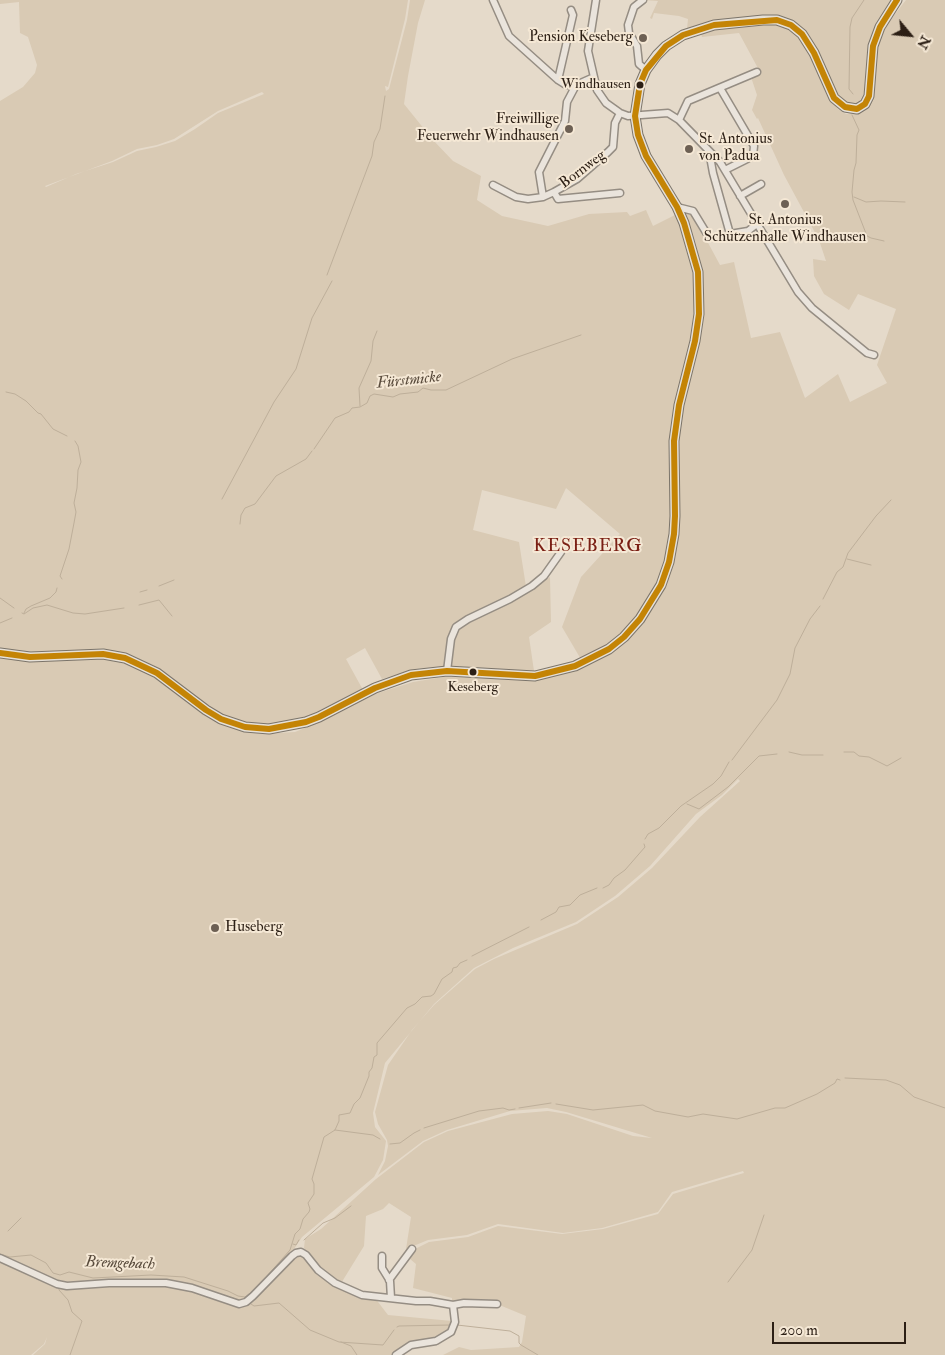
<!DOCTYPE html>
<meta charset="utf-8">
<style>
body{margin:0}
#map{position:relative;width:945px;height:1355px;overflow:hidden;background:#e5daca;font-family:"IM FELL Double Pica",serif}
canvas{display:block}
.north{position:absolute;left:885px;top:10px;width:50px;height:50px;-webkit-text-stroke:4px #f5e8d5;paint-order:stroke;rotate:118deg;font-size:14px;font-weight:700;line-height:20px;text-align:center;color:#2c1f15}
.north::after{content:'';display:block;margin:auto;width:18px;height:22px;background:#2c1f15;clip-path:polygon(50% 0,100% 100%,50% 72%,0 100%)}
.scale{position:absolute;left:772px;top:1322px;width:134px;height:22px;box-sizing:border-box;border:2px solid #2c1f15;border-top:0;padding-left:6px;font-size:15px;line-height:18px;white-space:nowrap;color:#2c1f15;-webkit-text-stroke:4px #f5e8d5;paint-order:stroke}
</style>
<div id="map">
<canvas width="945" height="1355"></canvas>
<div class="north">N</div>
<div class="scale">200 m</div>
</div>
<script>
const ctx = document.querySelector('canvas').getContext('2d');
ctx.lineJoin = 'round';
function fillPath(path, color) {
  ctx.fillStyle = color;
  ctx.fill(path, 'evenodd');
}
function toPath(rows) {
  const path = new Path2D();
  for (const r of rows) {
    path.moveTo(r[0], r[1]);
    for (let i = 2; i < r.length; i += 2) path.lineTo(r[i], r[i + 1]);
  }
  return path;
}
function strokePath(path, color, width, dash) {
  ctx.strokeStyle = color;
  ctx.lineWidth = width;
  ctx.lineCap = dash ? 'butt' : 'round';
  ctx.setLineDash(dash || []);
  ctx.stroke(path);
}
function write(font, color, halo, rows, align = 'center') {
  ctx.font = font + ' "IM FELL Double Pica",serif';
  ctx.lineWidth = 4;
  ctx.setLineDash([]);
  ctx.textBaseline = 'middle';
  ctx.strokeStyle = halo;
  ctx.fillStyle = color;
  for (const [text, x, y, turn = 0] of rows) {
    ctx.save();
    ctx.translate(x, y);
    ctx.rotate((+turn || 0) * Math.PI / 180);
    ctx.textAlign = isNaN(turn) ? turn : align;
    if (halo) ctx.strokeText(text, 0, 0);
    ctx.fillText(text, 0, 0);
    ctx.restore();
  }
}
fillPath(toPath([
 [0,0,408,0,405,19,388,87,385,86,386,91,389,89,407,20,410,0,425,0,418,23,408,76,404,104,433,140,453,161,481,176,477,200,502,216,548,226,589,214,627,212,630,216,646,210,653,226,681,212,692,213,720,265,734,262,751,338,780,332,805,398,838,374,850,402,887,383,877,365,896,309,858,294,849,310,824,294,814,276,813,259,826,261,819,240,784,175,758,118,757,119,752,110,757,95,751,77,760,72,739,33,702,37,700,31,758,23,775,23,792,30,804,42,831,99,838,109,846,114,861,112,872,101,876,48,888,23,906,0,945,0,945,1355,443,1355,459,1347,471,1350,519,1347,522,1342,526,1316,497,1304,452,1301,452,1298,413,1288,416,1264,410,1259,417,1248,429,1242,468,1237,498,1226,562,1234,603,1229,658,1214,673,1194,723,1179,744,1173,743,1171,672,1192,658,1212,602,1228,563,1233,498,1224,467,1235,428,1240,406,1249,411,1217,389,1203,383,1209,366,1216,364,1246,340,1285,318,1269,304,1248,305,1239,321,1229,376,1179,424,1142,448,1131,512,1114,548,1111,567,1114,633,1136,652,1138,566,1112,547,1108,510,1111,447,1130,423,1141,378,1175,385,1161,388,1146,387,1140,378,1124,375,1112,388,1065,412,1030,434,1005,475,969,494,959,577,924,618,897,652,868,700,817,740,781,738,779,722,795,696,814,650,866,615,896,576,922,513,948,474,968,434,1004,385,1063,373,1113,375,1127,386,1141,383,1160,374,1177,302,1237,290,1255,252,1295,242,1302,249,1302,292,1258,299,1255,305,1258,317,1270,336,1286,351,1293,375,1298,388,1315,452,1321,450,1331,436,1340,408,1345,395,1355,33,1355,45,1344,47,1337,44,1344,31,1355,0,1355,0,101,23,87,35,73,37,65,28,37,20,33,19,2,0,4],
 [262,92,264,94,218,113,195,129,175,141,156,147,137,151,113,162,76,174,46,187,45,186,112,161,137,149,157,145,174,139,218,111],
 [566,488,620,534,581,577,562,627,582,661,578,669,548,676,507,678,444,677,413,682,375,694,320,722,295,732,261,734,224,725,212,718,212,714,255,726,270,726,291,723,318,712,363,690,346,659,365,648,382,679,415,669,449,666,534,671,529,637,551,622,550,577,527,593,519,542,473,530,482,490,556,509],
 [644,0,891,0,874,32,866,89,863,99,856,104,846,103,836,94,821,57,807,34,793,22,702,25,687,29,688,19,679,16,654,13,652,19,650,18,658,1]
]), '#d9cab4');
strokePath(toPath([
 [853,94,849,89,850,27,852,18,864,0],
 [852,115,859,130,857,135,856,163,854,170,852,192,853,200,867,236,871,238,884,241],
 [854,197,866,202,881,201,905,202],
 [327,275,372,156,374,142,380,129,385,96],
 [6,392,15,394,26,401,38,413,41,414,53,429,67,436],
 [360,406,359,388,371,361,373,341,377,331],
 [314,449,335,418,349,412,352,408,360,407,367,403,370,396,374,394,393,397,400,394,418,392,423,388,431,390,446,390,512,359,581,335],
 [222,499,274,402,296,369,312,318,332,281],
 [240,524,241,515,245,508,255,504,276,476,306,459,312,451],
 [847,559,871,565],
 [62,579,60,576,69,549,74,523,76,512,74,503,77,488,78,470,81,462,78,446,75,441],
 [159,586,174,580],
 [140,592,147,590],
 [0,598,14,608],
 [823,599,837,572,843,567,848,553,876,516,891,500],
 [139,605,159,600,172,616],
 [22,613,24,614,33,608,47,605,73,613,85,614,124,608],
 [24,613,26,609,31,606,50,598,56,592,57,588],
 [0,623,12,618],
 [789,752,802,755,823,755],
 [844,752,854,752,859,756,869,757,887,766,901,758],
 [732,760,777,700,790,674,795,648,810,619,820,606],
 [687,804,699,809,728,787,759,756,777,754],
 [645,839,648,834,659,828,681,806,713,784,721,776,729,762],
 [603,888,609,885,614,878,625,870,645,847,644,844],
 [541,920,556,912,559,907,570,905,580,895,597,888],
 [472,956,529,927],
 [845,1078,886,1080,900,1085,914,1097,945,1108],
 [556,1104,593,1110,643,1105,655,1111,688,1117,703,1114,737,1119,775,1108,785,1108,817,1094,835,1083,837,1079,840,1080],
 [519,1108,551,1103],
 [424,1128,479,1111,503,1108,509,1110,515,1109],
 [335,1130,373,1135,380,1139],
 [390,1144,400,1143,414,1133,420,1130],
 [8,1231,21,1218],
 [304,1240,323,1223,335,1218,351,1206],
 [293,1244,296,1245,299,1240],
 [0,1254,10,1257,31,1255,46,1263,53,1273,60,1275,69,1272,93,1278,151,1275,184,1277,228,1291,238,1296,245,1297,253,1291],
 [728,1282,752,1250,764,1215],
 [259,1285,290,1250,295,1234,300,1229,303,1219,309,1212,310,1209,308,1203,314,1194,314,1184,312,1179,324,1137,335,1130,339,1121,339,1115,350,1113,354,1104,360,1098,369,1076,369,1072,372,1068,374,1057,377,1055,377,1043,407,1008,415,1004,422,997,431,996,434,994,442,979,452,972,453,968,457,967,460,963,467,960],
 [59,1287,59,1290,68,1300,72,1312,82,1321,70,1355],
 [251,1304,254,1306,279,1303,310,1330,339,1342,383,1345,394,1330],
 [457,1325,510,1331,519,1336,519,1343,521,1345,538,1355],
 [397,1327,399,1326,451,1325],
 [341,1342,351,1346,357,1355]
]), '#beaf9a', 1);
const minor = toPath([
 [493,0,509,36,558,80,566,85,576,85,594,77],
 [596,0,588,51,597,90,606,103,620,113,628,116,668,113,679,120,720,162,798,292,812,308,867,353,874,355],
 [643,0,634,7,628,25,629,33,637,46,639,64,646,70],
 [558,80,573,15,571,10],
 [720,88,754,146,753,156,725,170],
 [679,120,688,101,757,72],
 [709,151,713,173,730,234,748,231,757,224],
 [493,185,516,197,528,199,543,197,554,192,577,179,608,152,613,147,615,123,620,113],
 [554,192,558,199,620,193],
 [740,196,761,184],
 [543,197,539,172,565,121,567,102,576,85],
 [677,207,693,211,707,234],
 [447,671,451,639,456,627,468,619,510,599,532,586,544,576,561,552],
 [382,1256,382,1268,390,1281,391,1298],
 [0,1258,57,1284,67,1286,109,1283,166,1283,192,1288,239,1304,246,1302,253,1296,292,1256,296,1253,301,1252,306,1255,318,1270,335,1283,362,1295,416,1301,430,1301,453,1305,464,1303,497,1304],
 [389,1280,412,1249],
 [396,1355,411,1345,436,1341,451,1332,455,1322,453,1305]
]);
const major = toPath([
 [0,653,30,657,103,654,125,658,157,673,206,710,221,719,245,727,269,729,306,722,319,717,375,688,411,675,447,671,535,676,575,666,609,649,624,637,640,619,661,585,669,562,674,534,675,516,674,441,679,405,695,341,699,314,698,272,684,223,677,207,646,156,638,135,635,116,640,84,646,70,657,55,666,46,683,35,714,25,763,20,777,20,791,25,802,34,814,53,834,98,845,107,857,109,865,104,869,96,873,46,880,27,897,0]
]);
strokePath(minor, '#958d83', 9);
strokePath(major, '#7b746a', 11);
strokePath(minor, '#eae4dc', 6);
strokePath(major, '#e6e0d7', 9);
strokePath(toPath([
 [0,653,30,657,103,654,125,658,157,673,206,710,221,719,245,727,269,729,306,722,319,717,375,688,411,675,447,671,535,676,575,666,609,649,624,637,640,619,661,585,669,562,674,534,675,516,674,441,679,405,695,341,699,314,698,272,684,223,677,207,646,156,638,135,635,116,640,84,646,70,666,46,683,35,714,25,777,20,791,25,802,34,814,53,834,98,845,107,857,109,865,104,869,96,873,46,880,27,897,0]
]), '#c48405', 6);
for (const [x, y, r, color] of [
 [643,38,5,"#6d6054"],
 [640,85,4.5,"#2c1f15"],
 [569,129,5,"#6d6054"],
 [689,149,5,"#6d6054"],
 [785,204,5,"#6d6054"],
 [473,672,4.5,"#2c1f15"],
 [215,928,5,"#6d6054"]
]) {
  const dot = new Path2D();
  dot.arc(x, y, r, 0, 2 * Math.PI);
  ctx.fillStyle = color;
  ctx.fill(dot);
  strokePath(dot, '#f5e8d5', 2);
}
write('14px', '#2c1f15', '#f5e8d5', [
 ["Windhausen",631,85],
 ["Keseberg",473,688,"center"]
], 'right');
write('15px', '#2c1f15', '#f5e8d5', [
 ["Pension Keseberg",633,38],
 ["Freiwillige",559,120],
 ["Feuerwehr Windhausen",559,137],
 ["St. Antonius",699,140,"left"],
 ["von Padua",699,157,"left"],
 ["St. Antonius",785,221,"center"],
 ["Schützenhalle Windhausen",785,238,"center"],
 ["Huseberg",225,928,"left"]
], 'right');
write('15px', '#2c1f15', '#f5e8d5', [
 ["Bornweg",583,170,-37]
]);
write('italic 16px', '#594b3c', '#f5e8d5', [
 ["Fürstmicke",409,381,-6],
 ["Bremgebach",120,1264,2]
]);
ctx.letterSpacing = '1px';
write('18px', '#7a1f14', '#f5e8d5', [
 ["KESEBERG",588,547]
]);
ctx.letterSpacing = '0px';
</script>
